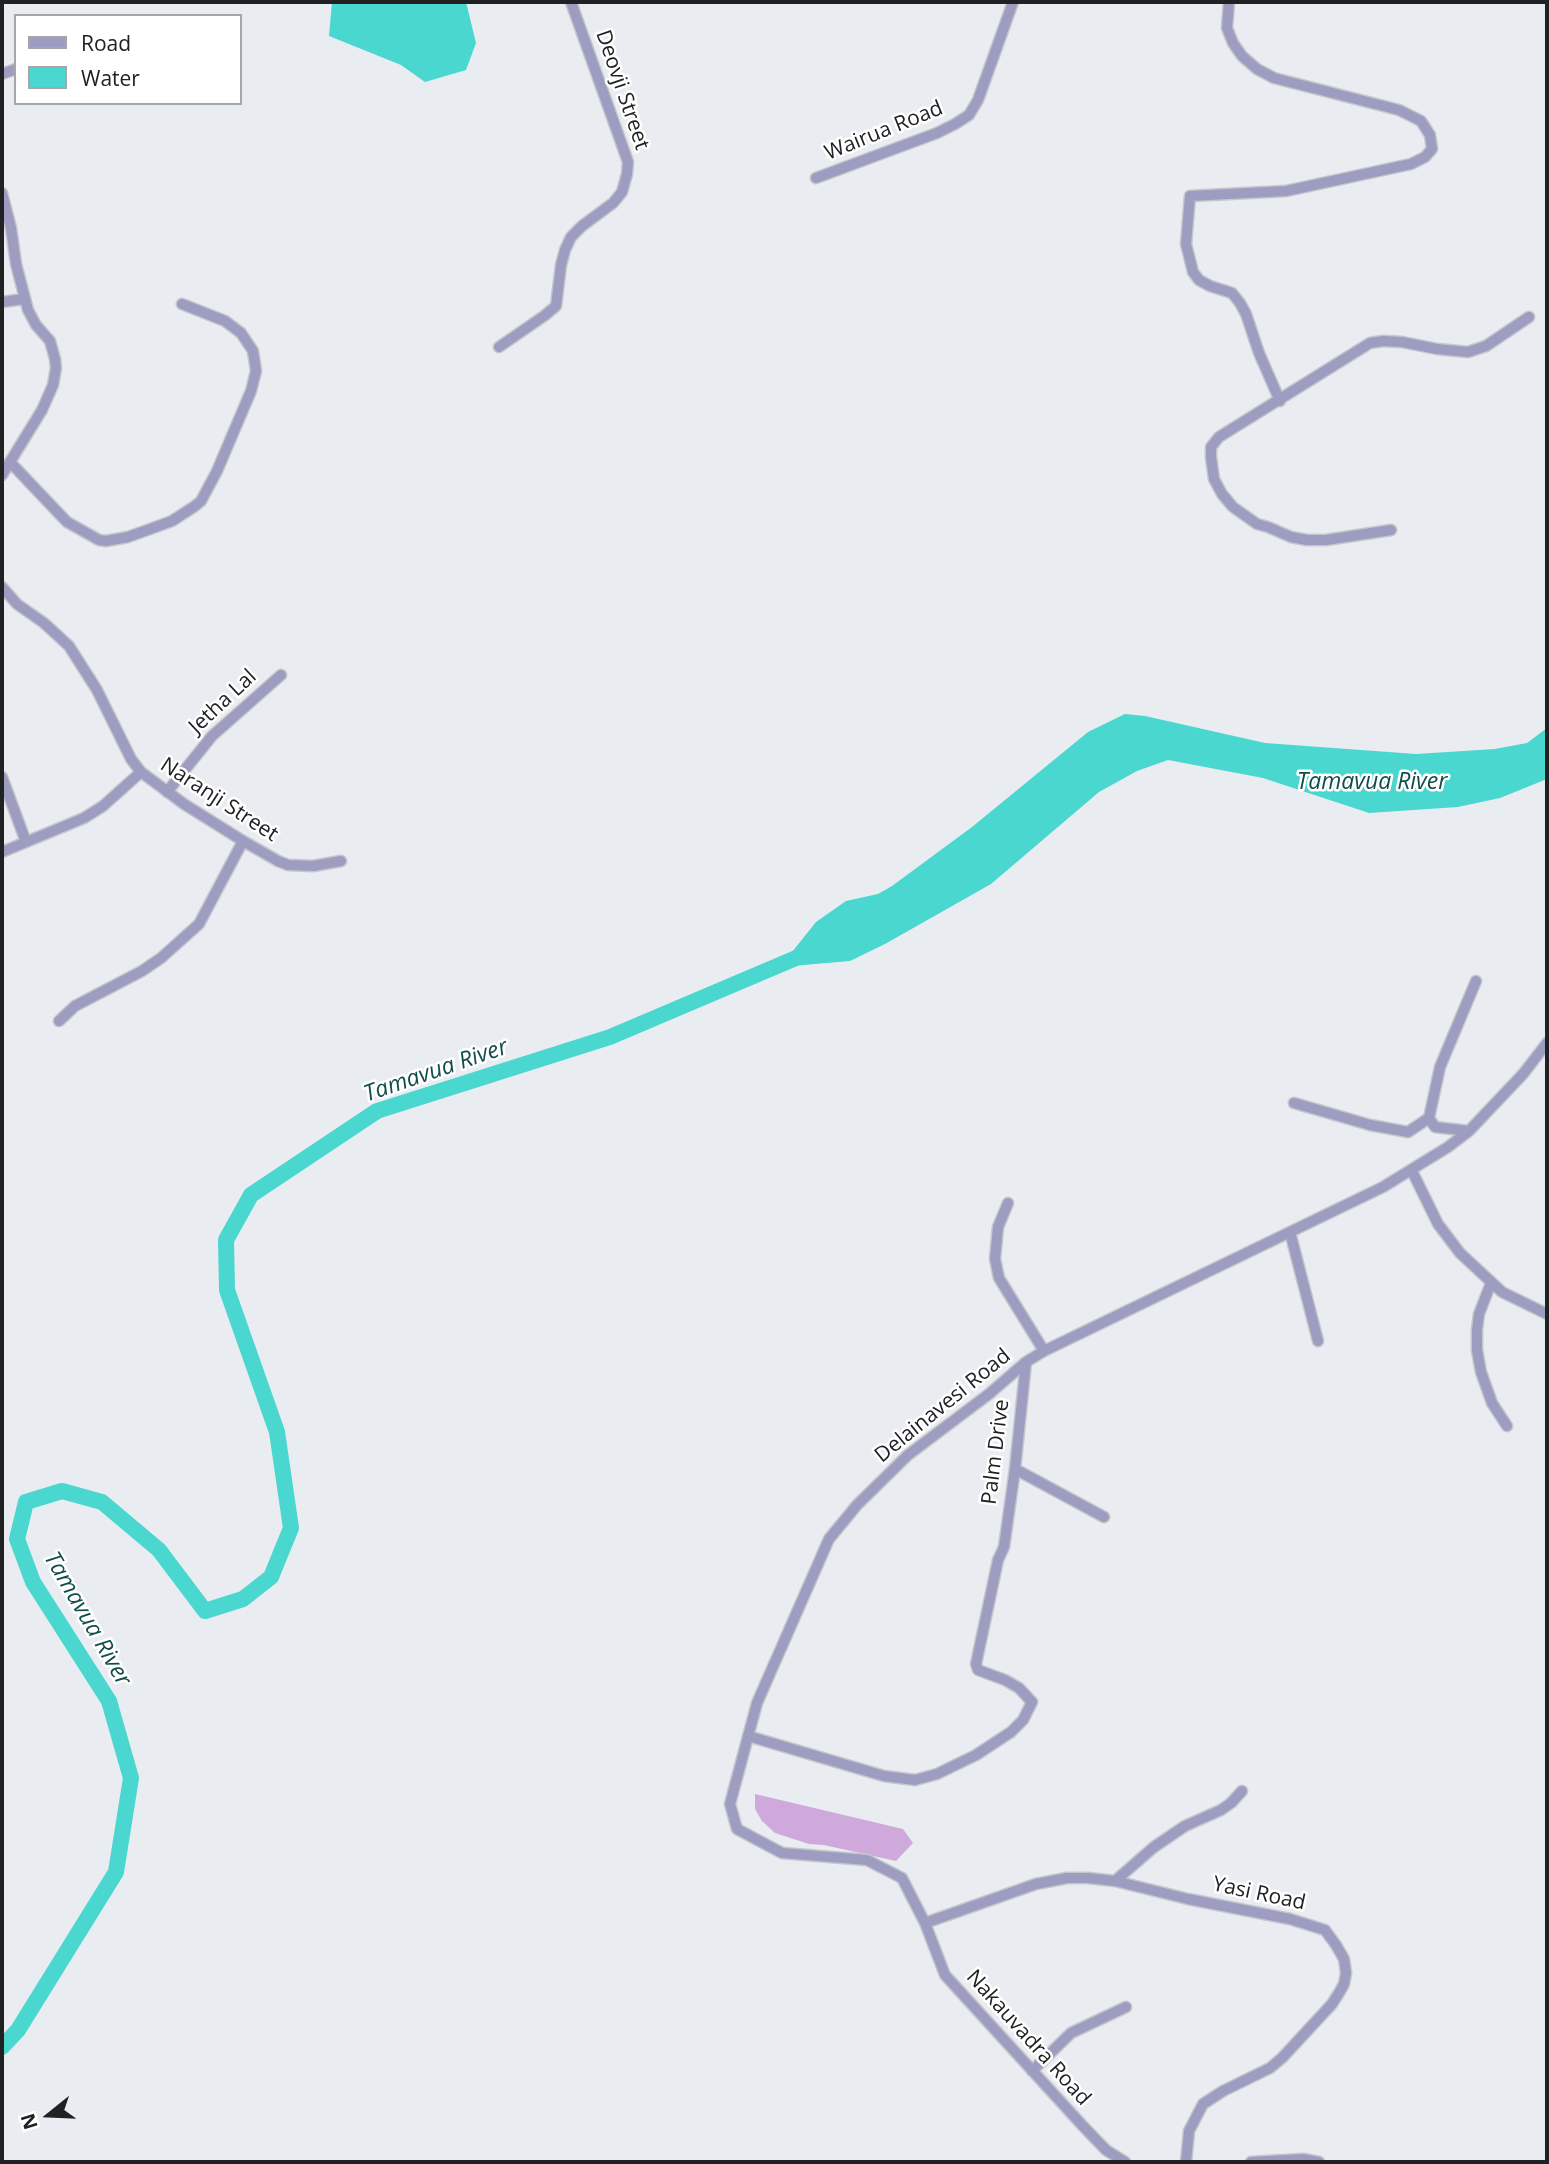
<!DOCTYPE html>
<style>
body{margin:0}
#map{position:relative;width:1549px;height:2164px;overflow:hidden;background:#e9ecf1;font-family:"Open Sans",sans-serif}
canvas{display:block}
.frame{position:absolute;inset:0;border:4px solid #202123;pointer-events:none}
.legend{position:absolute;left:14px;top:14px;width:228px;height:91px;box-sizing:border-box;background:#fff;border:2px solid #a6a6a7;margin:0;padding:9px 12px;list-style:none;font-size:21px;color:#202123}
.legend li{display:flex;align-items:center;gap:14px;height:35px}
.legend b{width:35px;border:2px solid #a6a6a7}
.north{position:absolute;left:14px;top:2080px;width:70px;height:70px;-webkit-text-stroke:5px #fff;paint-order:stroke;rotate:252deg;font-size:19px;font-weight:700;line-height:28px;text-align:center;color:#202123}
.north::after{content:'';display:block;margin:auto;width:24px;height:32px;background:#202123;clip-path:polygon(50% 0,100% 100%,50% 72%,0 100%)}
</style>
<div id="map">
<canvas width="1549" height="2164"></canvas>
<div class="frame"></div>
<ul class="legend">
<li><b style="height:9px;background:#9d9cc1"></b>Road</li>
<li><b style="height:19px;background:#4ad7cf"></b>Water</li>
</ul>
<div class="north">N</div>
</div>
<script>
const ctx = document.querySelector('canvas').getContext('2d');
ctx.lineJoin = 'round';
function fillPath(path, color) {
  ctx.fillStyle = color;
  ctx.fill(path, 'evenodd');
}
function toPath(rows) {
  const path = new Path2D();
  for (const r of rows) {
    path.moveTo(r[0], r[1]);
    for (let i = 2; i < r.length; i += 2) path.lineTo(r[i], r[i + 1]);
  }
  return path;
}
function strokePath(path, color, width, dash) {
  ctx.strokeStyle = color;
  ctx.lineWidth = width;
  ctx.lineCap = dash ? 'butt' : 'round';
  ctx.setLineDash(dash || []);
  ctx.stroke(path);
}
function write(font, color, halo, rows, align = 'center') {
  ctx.font = font + ' "Open Sans",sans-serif';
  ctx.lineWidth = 5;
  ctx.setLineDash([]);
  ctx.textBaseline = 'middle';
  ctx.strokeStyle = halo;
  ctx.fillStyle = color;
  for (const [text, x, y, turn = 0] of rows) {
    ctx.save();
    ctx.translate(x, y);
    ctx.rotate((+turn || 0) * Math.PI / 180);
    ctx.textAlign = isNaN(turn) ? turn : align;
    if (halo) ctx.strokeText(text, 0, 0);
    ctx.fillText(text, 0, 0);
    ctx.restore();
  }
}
fillPath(toPath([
 [755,1794,903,1829,913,1843,896,1861,824,1845,809,1844,775,1833,762,1821,755,1809]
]), '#d0a9dc');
fillPath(toPath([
 [332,2,466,2,476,43,466,70,425,82,401,65,329,36],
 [1125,714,1145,716,1265,743,1416,754,1495,749,1527,743,1547,728,1547,779,1500,798,1458,807,1369,813,1263,778,1168,760,1137,771,1099,792,991,884,885,944,850,961,780,967,816,922,846,901,878,894,892,886,972,827,1088,732]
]), '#4ad7cf');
strokePath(toPath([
 [2,2047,18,2030,116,1872,131,1778,109,1701,33,1582,17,1539,26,1502,62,1491,102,1502,159,1550,205,1611,243,1599,271,1577,291,1528,277,1432,227,1290,226,1240,251,1195,377,1111,610,1037,796,958]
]), '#4ad7cf', 16);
const minor = toPath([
 [1229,2,1227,28,1233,43,1242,56,1257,69,1274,78,1399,110,1421,121,1430,135,1432,149,1425,157,1411,164,1286,191,1190,196,1186,244,1193,272,1199,280,1210,286,1232,293,1240,303,1246,314,1259,353,1280,401],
 [2,74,16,69],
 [816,178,937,133,955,124,969,115,978,100,1013,2],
 [2,193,11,228,16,264,28,310,36,325,50,341,55,359,56,368,53,385,42,410,2,475],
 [2,302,24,299],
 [499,347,544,316,556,306,561,265,565,250,571,237,582,226,613,203,622,192,627,174,628,162,571,2],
 [10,462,67,522,99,540,106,541,128,537,172,521,195,506,201,501,217,471,251,391,256,371,253,351,241,333,225,321,182,304],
 [1391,530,1326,540,1307,540,1291,537,1268,527,1257,524,1233,507,1222,494,1214,479,1211,457,1211,447,1219,437,1370,343,1383,341,1402,342,1437,349,1468,352,1486,346,1529,317],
 [2,587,17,604,44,623,69,646,97,690,131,759,141,772,184,804,243,841,278,861,288,865,313,866,341,861],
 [2,777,26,842],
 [167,792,212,736,281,675],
 [2,852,84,818,103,806,141,772],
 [59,1021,75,1006,142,971,161,958,199,924,243,841],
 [1294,1103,1370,1125,1408,1132,1429,1118,1435,1127,1469,1131],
 [1429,1118,1440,1067,1476,981],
 [1412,1171,1438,1224,1460,1253,1502,1292,1547,1314],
 [1008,1203,998,1227,995,1259,999,1278,1044,1351],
 [1290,1232,1318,1341],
 [1491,1283,1479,1314,1477,1330,1477,1350,1481,1372,1492,1403,1507,1426],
 [1015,1469,1104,1517],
 [748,1736,884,1776,915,1780,937,1774,976,1755,1011,1732,1023,1720,1032,1702,1019,1688,1005,1680,978,1670,976,1664,998,1560,1004,1547,1015,1469,1026,1362],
 [1115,1881,1154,1847,1185,1826,1221,1810,1231,1803,1242,1791],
 [925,1923,1036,1884,1067,1878,1088,1878,1115,1881,1188,1899,1290,1919,1325,1930,1336,1945,1344,1959,1346,1973,1344,1984,1339,1993,1332,2004,1282,2058,1270,2068,1223,2091,1203,2104,1189,2131,1186,2162],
 [1032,2071,1071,2033,1126,2007],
 [1125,2162,1106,2150,1082,2125,945,1975,925,1923,902,1878,867,1860,782,1853,737,1829,730,1804,757,1703,829,1539,857,1505,908,1455,989,1394,1026,1362,1044,1351,1383,1187,1448,1147,1469,1131,1523,1074,1547,1043],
 [1251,2162,1303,2159,1319,2162]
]);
strokePath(minor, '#c5c7cc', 13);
strokePath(minor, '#9d9cc1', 10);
write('21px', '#202123', '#fff', [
 ["Deovji Street",622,90,71],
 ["Wairua Road",884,131,-22],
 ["Jetha Lal",223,702,-43],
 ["Naranji Street",219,800,33],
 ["Delainavesi Road",943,1406,-39],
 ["Palm Drive",996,1452,-83],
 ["Yasi Road",1259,1894,12],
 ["Nakauvadra Road",1028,2038,48]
]);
write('italic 23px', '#114e4b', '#fff', [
 ["Tamavua River",1372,782],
 ["Tamavua River",436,1071,-19],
 ["Tamavua River",87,1619,60]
]);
</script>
